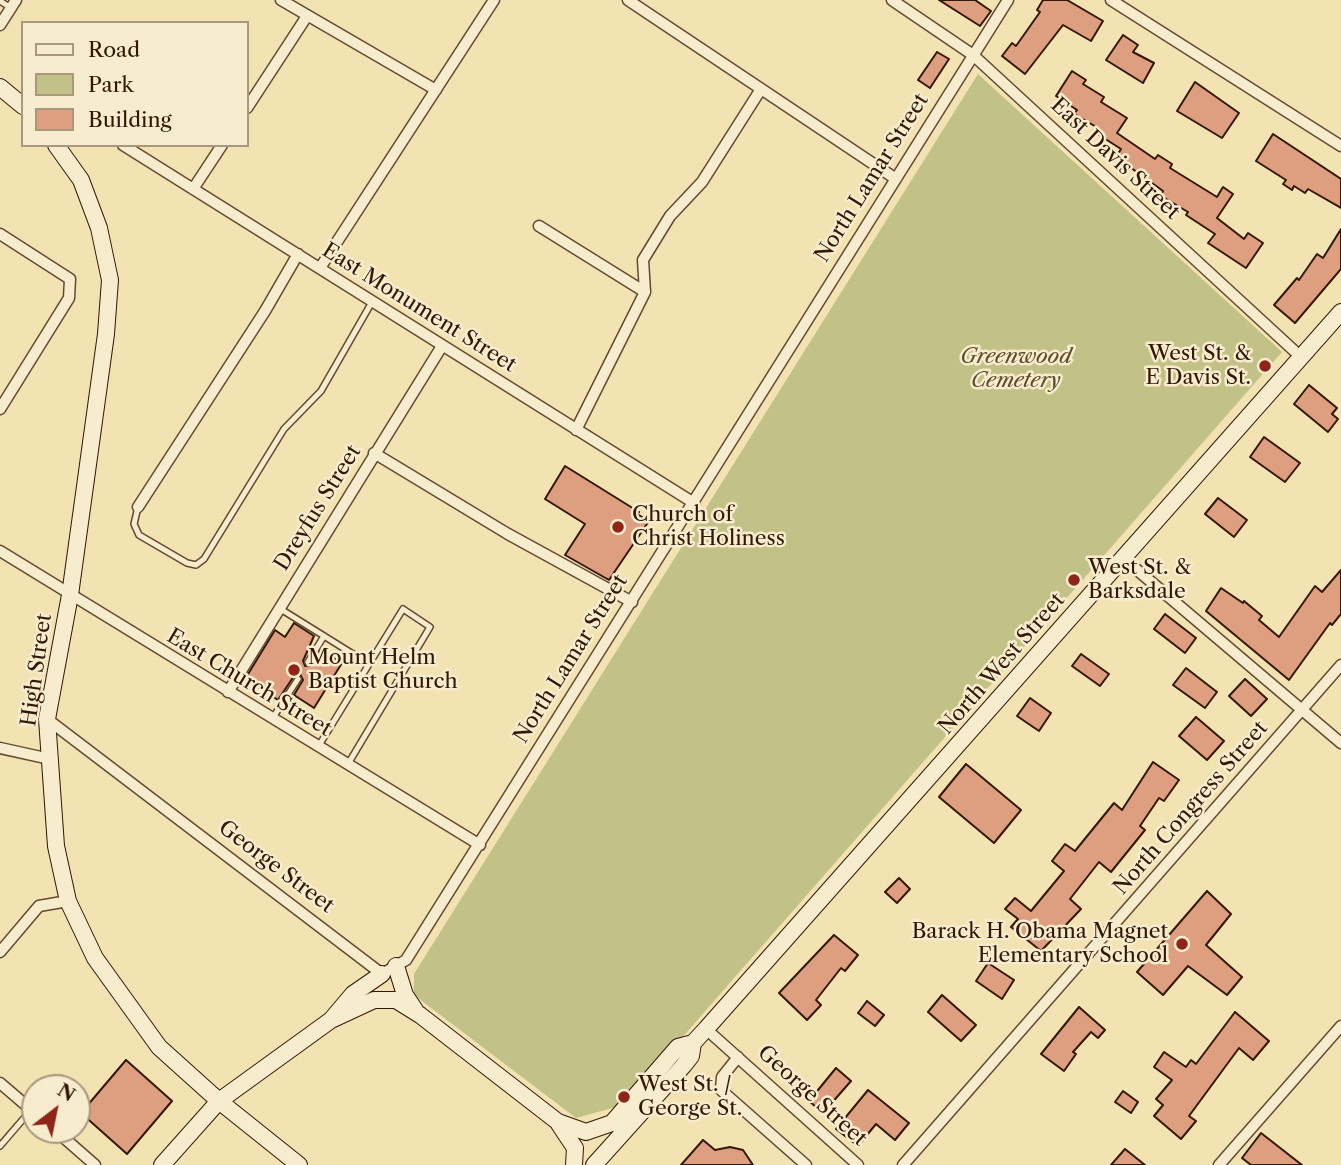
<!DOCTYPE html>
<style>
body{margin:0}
#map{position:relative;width:1341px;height:1165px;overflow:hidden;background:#f3e2b2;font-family:"Libre Caslon Text",serif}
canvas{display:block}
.legend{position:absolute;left:21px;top:21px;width:228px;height:126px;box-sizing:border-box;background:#f7eccd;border:2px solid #a9977e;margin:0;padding:9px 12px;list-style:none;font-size:21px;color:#331807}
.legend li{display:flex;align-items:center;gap:14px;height:35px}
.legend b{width:35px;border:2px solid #a9977e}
.north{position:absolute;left:21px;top:1074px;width:70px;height:70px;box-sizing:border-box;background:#f7eccd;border:2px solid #a9977e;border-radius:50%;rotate:32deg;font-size:19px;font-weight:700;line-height:28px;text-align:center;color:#331807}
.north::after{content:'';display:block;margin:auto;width:24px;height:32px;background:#8f2418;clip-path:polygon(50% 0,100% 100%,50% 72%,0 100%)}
</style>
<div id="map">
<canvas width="1341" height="1165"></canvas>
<ul class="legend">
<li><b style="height:9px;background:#f7eccd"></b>Road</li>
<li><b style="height:19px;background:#c2c187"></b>Park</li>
<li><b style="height:19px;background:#de9e80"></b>Building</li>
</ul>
<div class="north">N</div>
</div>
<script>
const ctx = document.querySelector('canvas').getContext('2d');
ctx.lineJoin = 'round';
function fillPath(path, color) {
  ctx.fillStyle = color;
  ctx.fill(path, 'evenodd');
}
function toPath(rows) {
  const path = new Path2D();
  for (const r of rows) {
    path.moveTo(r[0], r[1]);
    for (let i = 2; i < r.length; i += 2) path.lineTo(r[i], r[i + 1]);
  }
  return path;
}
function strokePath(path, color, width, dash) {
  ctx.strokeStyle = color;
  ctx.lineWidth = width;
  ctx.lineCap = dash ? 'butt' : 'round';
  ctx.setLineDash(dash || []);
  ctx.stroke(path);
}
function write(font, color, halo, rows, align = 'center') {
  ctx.font = font + ' "Libre Caslon Text",serif';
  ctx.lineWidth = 5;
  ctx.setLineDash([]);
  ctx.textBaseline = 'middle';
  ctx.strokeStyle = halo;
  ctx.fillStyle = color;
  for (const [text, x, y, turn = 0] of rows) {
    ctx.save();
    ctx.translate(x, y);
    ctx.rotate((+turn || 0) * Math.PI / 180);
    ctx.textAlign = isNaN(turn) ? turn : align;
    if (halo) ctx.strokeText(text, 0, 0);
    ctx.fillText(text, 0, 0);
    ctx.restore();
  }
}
fillPath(toPath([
 [978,74,1282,352,623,1105,576,1118,414,995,414,974]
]), '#c2c187');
const building = toPath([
 [939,0,975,0,991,11,980,26,939,0],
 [1043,0,1067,0,1103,21,1091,41,1063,25,1025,74,1002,56,1012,43,1016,46,1040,12,1037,10,1043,0],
 [1123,35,1138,45,1133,52,1154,63,1143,83,1106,60,1123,35],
 [937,52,949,59,930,88,918,80,937,52],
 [1072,71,1086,80,1083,84,1104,97,1101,102,1127,118,1117,133,1155,159,1158,155,1172,164,1170,168,1217,197,1223,187,1233,194,1217,218,1244,239,1248,233,1263,243,1246,268,1208,243,1215,234,1186,215,1188,212,1161,196,1163,191,1116,157,1121,149,1096,133,1098,128,1074,114,1077,110,1056,96,1072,71],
 [1195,82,1239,113,1222,138,1177,111,1195,82],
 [1273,134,1341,179,1341,208,1308,189,1305,193,1294,186,1292,190,1283,184,1286,180,1256,161,1273,134],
 [1341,229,1341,269,1295,323,1274,305,1297,278,1299,280,1317,254,1323,258,1341,229],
 [1309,385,1337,408,1332,414,1338,419,1328,432,1294,404,1309,385],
 [1264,437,1300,463,1285,482,1250,457,1264,437],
 [565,466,639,512,637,514,649,521,609,580,565,555,585,524,545,499,565,466],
 [1218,498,1247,520,1234,537,1205,514,1218,498],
 [1341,570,1341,614,1332,625,1330,623,1289,680,1206,611,1221,588,1243,603,1244,601,1262,616,1259,620,1279,637,1315,586,1322,592,1341,570],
 [1165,614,1196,638,1185,653,1154,629,1165,614],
 [294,623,314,636,303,661,305,666,312,665,321,650,342,663,314,708,294,695,303,680,300,674,294,676,278,700,245,679,275,630,285,637,294,623],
 [1081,654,1109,674,1100,686,1072,666,1081,654],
 [1186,668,1217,692,1205,708,1173,685,1186,668],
 [1245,679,1267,699,1251,716,1229,696,1245,679],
 [1030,698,1051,713,1039,731,1017,716,1030,698],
 [1196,717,1224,741,1207,760,1179,736,1196,717],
 [1153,762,1179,780,1164,801,1159,798,1140,826,1145,830,1111,872,1099,862,1070,899,1081,909,1041,951,1011,927,1018,919,1005,909,1015,898,1031,911,1064,871,1052,861,1065,844,1075,851,1114,803,1122,810,1153,762],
 [966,764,1021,810,994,843,939,797,966,764],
 [899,878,910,889,897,903,885,892,899,878],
 [1207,891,1231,914,1206,945,1242,977,1227,995,1188,966,1163,995,1137,972,1207,891],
 [834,935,858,955,845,971,841,968,816,1000,821,1005,807,1020,779,993,834,935],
 [988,963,1014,980,1002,999,976,981,988,963],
 [942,995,976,1025,961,1041,928,1012,942,995],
 [867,1001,884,1015,875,1026,858,1013,867,1001],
 [1079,1007,1105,1030,1098,1038,1091,1032,1073,1052,1076,1054,1064,1071,1041,1054,1079,1007],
 [1235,1012,1269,1041,1253,1060,1239,1048,1189,1116,1196,1121,1181,1139,1154,1116,1163,1105,1156,1099,1172,1080,1154,1067,1164,1052,1186,1067,1191,1060,1196,1064,1235,1012],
 [126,1060,172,1101,127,1154,81,1113,126,1060],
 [836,1068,851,1081,823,1113,809,1101,836,1068],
 [868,1090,909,1123,895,1140,876,1124,858,1146,836,1129,868,1090],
 [1123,1091,1138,1102,1131,1113,1115,1102,1123,1091],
 [1261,1133,1302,1165,1251,1165,1242,1158,1261,1133],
 [703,1140,715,1150,730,1147,743,1150,753,1165,681,1165,703,1140],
 [1125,1149,1145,1165,1111,1165,1125,1149]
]);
fillPath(building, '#de9e80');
strokePath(building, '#331807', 2);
const lane = toPath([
 [0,1,11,8],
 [138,507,134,524,139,535,187,563,196,565,204,559,284,429,321,391,372,302],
 [279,608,369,664],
 [308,662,324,636],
 [272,719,298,679],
 [318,747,403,609,430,627,348,764],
 [0,1146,31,1110]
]);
const street = toPath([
 [281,0,436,90],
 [628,0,896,179],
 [892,0,973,55,1302,358],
 [1111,0,1341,146],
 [0,25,16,0],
 [247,108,307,16],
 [123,145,694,503],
 [193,189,222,145],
 [539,226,645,292,576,430],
 [0,234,70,279,69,298,0,409],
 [320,268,494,0],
 [645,292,643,260,670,216,702,182,761,89],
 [374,453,508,534,632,602],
 [138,507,265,311,298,254],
 [0,551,480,845],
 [1123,558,1341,743],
 [228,692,442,346],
 [47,719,382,974,406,960,1008,0],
 [0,748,50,759],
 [0,952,39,906,68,901],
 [706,1029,858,1165],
 [738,1057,722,1077,721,1090,806,1165],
 [0,1083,35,1113],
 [55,1130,95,1165],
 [903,1165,1341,665],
 [1219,1165,1341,1026]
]);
const secondary = toPath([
 [0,87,23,106],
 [56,145,81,180,99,228,110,280,106,334,70,595,47,719,56,846,68,901,95,958,159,1047,219,1101,299,1165],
 [396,966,405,995,415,1010],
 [331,1020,374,1000,396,1000,420,1015,558,1122,586,1132,612,1123,678,1047,693,1043,706,1029,1341,312],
 [559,1124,575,1148,574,1165],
 [162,1165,219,1101,331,1020,353,994,382,974],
 [594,1165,684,1065,691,1056,693,1043]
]);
strokePath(lane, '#634a32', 8);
strokePath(street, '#634a32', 13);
strokePath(secondary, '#331807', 18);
strokePath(lane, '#f7eccd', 5);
strokePath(street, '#f7eccd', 10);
strokePath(secondary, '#f7eccd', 16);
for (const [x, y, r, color] of [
 [1265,366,7,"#8f2418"],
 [618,527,7,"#8f2418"],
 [1074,580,7,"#8f2418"],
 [294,670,7,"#8f2418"],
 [1182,944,7,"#8f2418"],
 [624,1097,7,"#8f2418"]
]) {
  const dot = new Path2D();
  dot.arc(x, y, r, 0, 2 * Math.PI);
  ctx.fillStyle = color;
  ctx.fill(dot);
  strokePath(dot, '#f7eccd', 2.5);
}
write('21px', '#331807', '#f7eccd', [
 ["East Davis Street",1115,159,43],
 ["North Lamar Street",872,178,-58],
 ["East Monument Street",419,308,32],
 ["Dreyfus Street",318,508,-58],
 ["North Lamar Street",571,659,-58],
 ["North West Street",1002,664,-49],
 ["High Street",37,670,-82],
 ["East Church Street",249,683,31],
 ["North Congress Street",1191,808,-49],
 ["George Street",276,867,37],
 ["George Street",812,1096,42]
]);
write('21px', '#331807', '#f7eccd', [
 ["West St. &",1251,354,"right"],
 ["E Davis St.",1251,378,"right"],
 ["Church of",632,515],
 ["Christ Holiness",632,539],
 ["West St. &",1088,568],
 ["Barksdale",1088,592],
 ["Mount Helm",308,658],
 ["Baptist Church",308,682],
 ["Barack H. Obama Magnet",1168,932,"right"],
 ["Elementary School",1168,956,"right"],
 ["West St. /",638,1085],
 ["George St.",638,1109]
], 'left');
write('italic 21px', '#5e4b2d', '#f7eccd', [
 ["Greenwood",1016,357],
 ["Cemetery",1016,381]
]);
</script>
